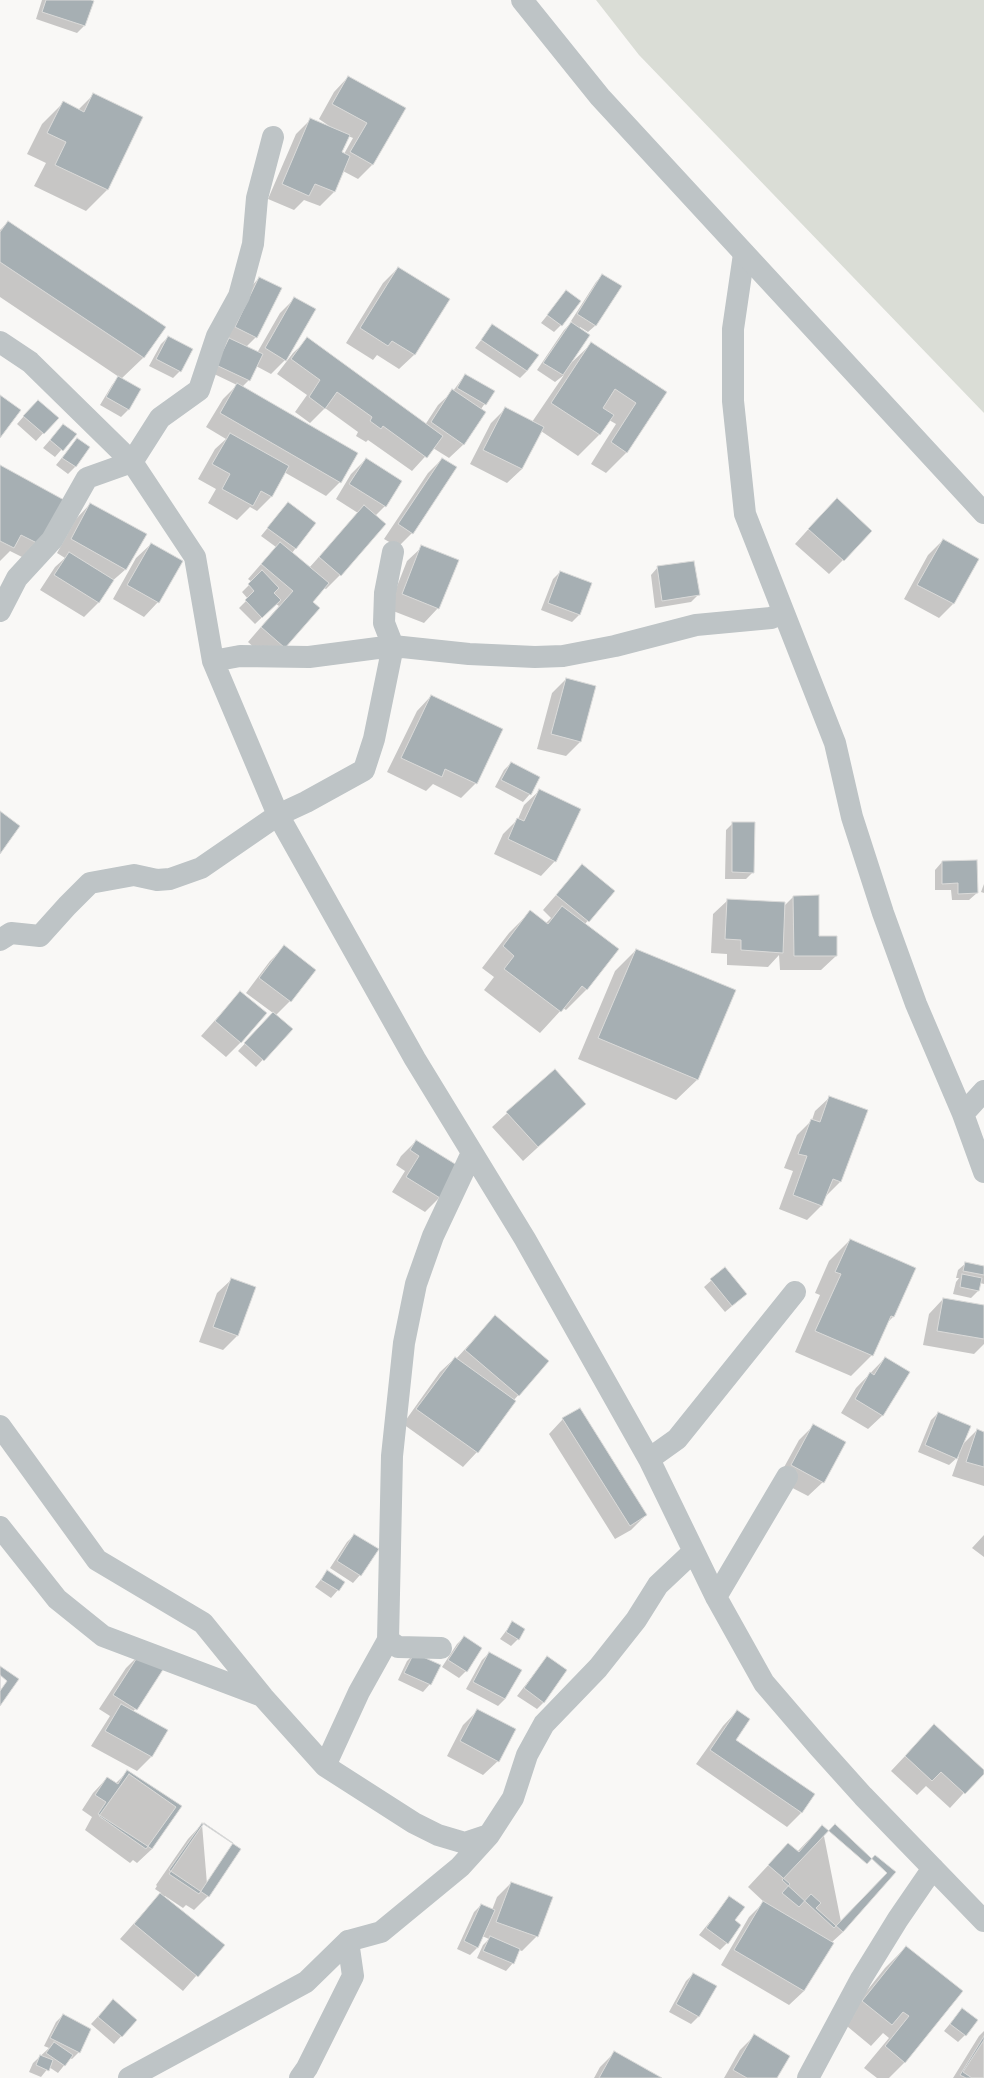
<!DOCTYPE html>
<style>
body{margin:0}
canvas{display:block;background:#f9f8f6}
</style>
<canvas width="984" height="2078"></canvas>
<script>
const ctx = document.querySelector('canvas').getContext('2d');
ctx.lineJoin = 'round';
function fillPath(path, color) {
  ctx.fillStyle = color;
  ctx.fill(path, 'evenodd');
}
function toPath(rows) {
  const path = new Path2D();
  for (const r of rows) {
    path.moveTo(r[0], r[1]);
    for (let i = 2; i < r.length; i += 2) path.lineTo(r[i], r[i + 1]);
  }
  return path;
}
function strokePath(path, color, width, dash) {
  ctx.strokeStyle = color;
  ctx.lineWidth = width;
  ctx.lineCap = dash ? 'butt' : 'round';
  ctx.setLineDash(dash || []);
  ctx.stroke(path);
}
fillPath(toPath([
 [596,0,984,0,984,413,639,55]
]), '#daddd6');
fillPath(toPath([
 [42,0,88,0,92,2,84,26,77,33,36,19],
 [348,77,404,109,372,165,358,179,343,171,334,192,320,206,304,200,294,210,268,199,296,134,310,120,335,130,319,119,334,92],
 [348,136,353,138,344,154,341,153],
 [93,95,142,118,107,190,86,211,34,186,46,163,27,154,42,124,63,103,78,110],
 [8,222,164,327,143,358,121,379,140,389,128,410,121,417,100,405,112,385,119,377,0,297,0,230],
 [398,268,448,299,414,355,399,369,377,355,373,360,346,343,383,283],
 [603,275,596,325,588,332,580,327,569,365,591,344,666,393,627,452,606,473,591,464,616,424,609,420,599,435,578,456,541,431,522,469,507,483,470,464,491,423,506,408,532,422,564,375,555,382,537,370,564,330,572,322,571,321,596,282],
 [259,278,256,337,246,347,257,353,280,313,295,298,285,360,271,374,256,366,249,380,242,387,340,482,326,496,284,472,271,497,257,511,250,507,237,520,208,503,216,489,198,479,215,449,226,439,206,427,223,399,237,385,210,372,245,293],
 [566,292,561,325,554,332,541,323],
 [492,326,527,371,520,378,475,348],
 [168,337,180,371,173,378,149,366,161,344],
 [308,339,425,425,438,405,453,391,465,375,493,392,481,409,464,444,449,458,433,448,412,471,368,440,366,442,356,436,358,432,325,408,310,423,295,412,307,395,277,374,293,353],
 [31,408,57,418,36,441,17,424],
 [63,425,75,434,55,457,43,448],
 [77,439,75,467,68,474,56,465],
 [366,459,385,506,375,516,340,575,326,589,324,588,312,602,318,608,270,662,248,642,279,606,276,604,255,624,239,608,248,599,242,592,252,582,248,579,276,547,261,536,288,503,315,523,292,553,309,568,358,513,336,499,351,474],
 [442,459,412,533,398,547,384,539,428,473],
 [0,466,39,544,24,558,10,551,0,561],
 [90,504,126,569,110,583,98,603,84,617,40,590,55,567,65,558,57,553,76,519],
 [822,514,843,560,829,574,795,544],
 [943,540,978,559,953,604,939,618,904,599,928,555],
 [151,544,158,602,144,617,113,599,136,558],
 [422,547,438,608,424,623,388,609,407,561],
 [658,567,698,595,691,602,655,608,651,575],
 [560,572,591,584,579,615,572,622,541,610,553,579],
 [566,679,595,686,580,742,566,756,537,749,552,693],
 [431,696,476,783,461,798,433,784,426,791,387,772,417,711],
 [511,763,530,794,523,802,495,787,504,770],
 [539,791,555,861,541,876,494,854,503,834,518,819,524,805],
 [733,823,753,872,746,879,725,879,726,830],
 [976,861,977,893,969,900,952,900,951,890,935,890,935,870,942,862],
 [582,865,613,891,585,924,586,990,566,1010,563,1008,540,1033,484,990,494,977,482,968,509,933,530,912,546,923,551,918,543,910],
 [984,884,984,893,981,892],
 [793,897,818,937,836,956,821,970,780,970,779,955,768,967,727,965,727,954,711,953,713,914,728,900,784,906],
 [284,947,290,1001,276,1015,291,1029,256,1067,238,1051,273,1013,246,993,270,961],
 [636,950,698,1079,676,1100,578,1059,615,971],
 [240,992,241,1042,226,1057,201,1036],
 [554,1070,585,1104,523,1161,492,1127],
 [830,1097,866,1110,840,1182,825,1197,822,1205,807,1220,779,1209,793,1171,784,1168,797,1135,812,1120,815,1111],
 [416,1141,439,1198,425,1212,392,1192,405,1171,396,1165,401,1156],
 [850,1240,915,1269,893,1317,886,1324,872,1355,851,1376,795,1352,820,1295,815,1293,829,1261],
 [966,1263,984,1267,984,1284,980,1283,978,1291,971,1298,953,1294,956,1282,959,1278,956,1278,958,1270],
 [725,1268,738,1301,725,1312,704,1287],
 [232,1279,237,1336,223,1350,199,1342,217,1293],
 [943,1299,984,1306,984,1344,974,1354,923,1345,929,1314],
 [495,1316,548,1361,514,1400,477,1452,463,1467,403,1424,440,1372,455,1358,456,1359],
 [885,1358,883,1415,868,1429,841,1413,856,1388],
 [938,1413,962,1445,977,1430,984,1433,984,1486,952,1476,959,1456,949,1465,918,1452,931,1420],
 [563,1419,646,1515,631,1530,615,1539,549,1434],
 [814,1425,823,1482,808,1496,777,1480,799,1440],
 [354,1535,360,1575,353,1583,330,1568,347,1542],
 [984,1535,984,1557,972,1548],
 [327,1572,344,1583,331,1598,315,1587],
 [512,1623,518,1639,511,1646,500,1639],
 [464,1637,466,1671,459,1678,442,1667,457,1644],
 [489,1653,505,1699,498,1706,466,1689,482,1660],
 [140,1654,163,1668,133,1712,152,1756,137,1771,91,1746,110,1716,99,1709,126,1668],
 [414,1654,430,1684,423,1692,398,1680,407,1661],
 [547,1657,544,1702,537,1709,517,1696],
 [477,1711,498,1761,483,1775,447,1756,463,1725],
 [737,1711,734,1740,801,1813,787,1827,696,1764,723,1726],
 [920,1740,984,1771,950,1808,926,1786,917,1795,891,1771],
 [128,1771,180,1806,152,1849,137,1863,133,1860,130,1863,85,1830,92,1817,82,1810,93,1793,107,1778,115,1784],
 [202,1824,208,1896,194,1910,186,1905,183,1908,165,1896,164,1897,223,1945,183,1991,120,1939,161,1893,155,1889,157,1886,156,1885,188,1839],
 [822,1826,843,1932,832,1942,804,1991,789,2005,721,1965,749,1917,764,1902,748,1887,788,1844,797,1852],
 [511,1883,537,1936,522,1951,519,1950,513,1963,506,1971,477,1958,483,1945,489,1939,482,1936,477,1948,470,1955,457,1949,474,1912,481,1905,492,1910,497,1897],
 [730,1897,734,1921,727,1943,720,1950,699,1935],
 [906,1947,962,1991,905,2062,889,2078,877,2078,864,2068,889,2038,883,2033,871,2046,842,2022,885,1968],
 [693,1974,716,1986,698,2017,691,2024,669,2012,686,1981],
 [106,2008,136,2020,114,2044,91,2024],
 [962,2009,965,2035,958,2042,944,2031],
 [63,2015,79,2052,72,2059,70,2058,58,2073,49,2067,41,2077,29,2072,33,2063,49,2048,44,2046,56,2022],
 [984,2031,984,2078,953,2078,979,2036],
 [754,2036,776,2078,724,2078,740,2050],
 [614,2053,660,2078,594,2078,600,2067]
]), '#0003');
const building = toPath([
 [46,0,91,0,94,1,85,26,42,12,46,0],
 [348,76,406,108,373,165,350,152,367,123,332,104,348,76],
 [93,93,143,117,108,190,55,165,66,142,47,133,63,101,84,112,93,93],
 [310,118,350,135,342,152,350,156,335,192,315,184,309,196,282,184,310,118],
 [8,221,166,327,144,358,0,262,0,232,8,221],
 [398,267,450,299,415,355,392,341,388,346,360,328,398,267],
 [602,274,622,286,596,326,577,314,602,274],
 [259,277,282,288,257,338,235,327,259,277],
 [566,290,581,301,562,326,547,315,566,290],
 [294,297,316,309,286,361,265,348,294,297],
 [571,322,590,335,563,375,543,363,571,322],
 [492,324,539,355,527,371,481,340,492,324],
 [168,336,193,349,181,372,156,359,168,336],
 [307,337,443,436,427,458,383,426,381,429,370,421,372,417,337,392,325,409,309,397,320,380,291,359,307,337],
 [229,338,263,354,250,381,216,365,229,338],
 [591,342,667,392,627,453,611,442,636,403,615,389,603,408,614,415,600,435,551,403,591,342],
 [465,374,495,391,486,405,457,388,465,374],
 [118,376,141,389,129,410,106,397,118,376],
 [237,383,358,453,341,483,220,413,237,383],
 [452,389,486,412,464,445,431,422,452,389],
 [0,395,21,410,0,438,0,395],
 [38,400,59,418,44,434,23,416,38,400],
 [505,407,544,427,522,469,483,450,505,407],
 [63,424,77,434,63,451,50,440,63,424],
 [230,433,289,466,272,497,261,491,253,506,222,489,230,474,212,464,230,433],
 [77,438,90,447,76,467,62,458,77,438],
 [366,458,402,481,386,507,349,484,366,458],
 [442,458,457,467,413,534,398,524,442,458],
 [0,465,64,500,39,544,21,535,14,548,0,541,0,465],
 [837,498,872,531,844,561,808,529,837,498],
 [288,502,316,523,296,549,267,528,288,502],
 [90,503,147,534,126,570,71,539,90,503],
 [364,505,386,524,341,576,319,557,364,505],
 [943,539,979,559,954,604,917,585,943,539],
 [280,542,329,583,313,602,320,608,285,648,261,627,293,591,261,564,280,542],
 [151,543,183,561,159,603,127,585,151,543],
 [421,545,459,560,439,609,402,594,421,545],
 [69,552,114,580,99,603,54,575,69,552],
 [694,561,700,595,662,601,657,566,694,561],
 [262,570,279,588,274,593,281,600,262,618,245,600,254,591,248,584,262,570],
 [560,571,592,583,580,615,548,603,560,571],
 [566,678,596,686,581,742,551,734,566,678],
 [431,695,503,729,477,784,445,769,442,777,401,758,431,695],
 [511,762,540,777,531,795,501,780,511,762],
 [539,789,581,809,556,862,508,839,517,818,524,821,539,789],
 [0,811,20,826,0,854,0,811],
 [732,822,755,822,754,873,732,872,732,822],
 [977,860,978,893,958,894,958,883,942,884,942,861,977,860],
 [582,864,615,891,589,922,556,895,582,864],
 [819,895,819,936,837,936,837,956,794,956,793,896,819,895],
 [727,899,785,902,783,953,741,950,741,940,725,939,727,899],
 [562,906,619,949,587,990,582,986,561,1012,504,969,514,956,503,946,530,910,548,924,562,906],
 [284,945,316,970,291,1002,259,978,284,945],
 [636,949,736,990,698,1080,598,1038,636,949],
 [240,991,267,1013,241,1043,215,1021,240,991],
 [273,1012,293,1029,264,1061,244,1043,273,1012],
 [555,1069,586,1104,538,1147,506,1112,555,1069],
 [829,1096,868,1110,841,1182,833,1179,822,1206,793,1195,807,1156,798,1154,811,1119,820,1122,829,1096],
 [416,1140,460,1167,440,1198,406,1177,419,1156,410,1150,416,1140],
 [850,1239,916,1268,894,1317,891,1316,873,1356,815,1331,841,1274,835,1272,850,1239],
 [965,1262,984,1266,984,1275,963,1271,965,1262],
 [725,1267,747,1294,732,1306,710,1279,725,1267],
 [962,1274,982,1278,979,1291,960,1287,962,1274],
 [231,1278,256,1287,238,1336,213,1327,231,1278],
 [943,1298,984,1305,984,1339,937,1331,943,1298],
 [495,1315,549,1361,519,1396,465,1350,495,1315],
 [455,1357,516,1401,478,1453,416,1409,455,1357],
 [885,1357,910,1372,883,1416,855,1399,870,1372,874,1375,885,1357],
 [580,1408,647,1515,630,1526,562,1418,580,1408],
 [938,1412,971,1426,957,1459,925,1445,938,1412],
 [813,1424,846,1442,824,1483,791,1465,813,1424],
 [977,1429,984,1432,984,1467,966,1462,977,1429],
 [354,1534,379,1549,361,1576,337,1561,354,1534],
 [327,1570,345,1582,339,1591,321,1580,327,1570],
 [512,1621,525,1629,519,1640,506,1632,512,1621],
 [464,1636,482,1648,467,1672,448,1660,464,1636],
 [489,1652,522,1670,505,1699,473,1682,489,1652],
 [140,1653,164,1668,137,1710,113,1695,140,1653],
 [414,1653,441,1665,431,1685,404,1673,414,1653],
 [547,1656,567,1670,544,1703,524,1688,547,1656],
 [0,1666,19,1679,0,1706,0,1666],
 [0,1675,7,1681,0,1691,0,1675],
 [121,1704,168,1730,152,1757,105,1731,121,1704],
 [477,1709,516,1729,499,1762,460,1741,477,1709],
 [737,1710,750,1719,736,1740,815,1794,802,1813,710,1750,737,1710],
 [934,1724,984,1770,984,1774,965,1794,941,1772,932,1781,905,1756,934,1724],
 [127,1770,182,1806,152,1849,98,1814,106,1802,95,1795,107,1777,118,1784,127,1770],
 [129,1774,176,1807,146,1849,99,1816,129,1774],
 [202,1823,241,1849,209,1897,169,1870,202,1823],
 [204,1823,233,1843,199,1894,169,1874,204,1823],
 [835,1824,887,1873,834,1928,782,1880,835,1824],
 [822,1825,867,1864,875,1855,896,1872,843,1932,816,1908,821,1903,811,1894,799,1907,782,1893,790,1884,768,1865,788,1843,799,1852,822,1825],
 [511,1882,553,1897,538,1937,496,1922,511,1882],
 [160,1893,225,1945,198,1977,134,1924,160,1893],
 [729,1896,745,1907,735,1920,741,1925,728,1944,706,1928,729,1896],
 [763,1901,834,1943,804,1991,734,1950,763,1901],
 [481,1904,495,1910,478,1948,464,1941,481,1904],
 [490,1936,520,1949,514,1964,483,1951,490,1936],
 [906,1946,963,1991,905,2063,885,2046,909,2016,903,2012,892,2025,862,2001,906,1946],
 [693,1973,717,1986,699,2017,676,2004,693,1973],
 [113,1999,137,2020,122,2037,98,2017,113,1999],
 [962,2008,978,2020,966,2036,950,2024,962,2008],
 [63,2014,91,2029,80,2053,50,2038,63,2014],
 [754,2034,790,2056,777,2078,747,2078,733,2070,754,2034],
 [984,2036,984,2078,966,2078,960,2075,984,2036],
 [984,2040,984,2078,972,2078,963,2072,984,2040],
 [54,2042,73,2055,65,2066,46,2053,54,2042],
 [614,2051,662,2078,599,2078,614,2051],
 [40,2055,53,2060,49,2071,36,2065,40,2055]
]);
fillPath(building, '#a6afb3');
strokePath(building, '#dadad9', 1);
strokePath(toPath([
 [744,254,733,329,733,401,745,514,835,743,852,817,883,913,916,1004,963,1114,984,1172],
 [0,342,30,362,132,462,195,557,213,661,278,815,415,1059,525,1239,649,1459,716,1597,764,1683,819,1747,863,1796,984,1921],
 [0,611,17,578,52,540,87,478,132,462,160,418,199,390,217,336,239,296,253,244,257,198,273,137],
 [213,661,240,656,309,657,393,646,469,654,535,657,563,656,615,646,696,625,771,618,783,613],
 [0,940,11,933,40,936,67,906,90,883,134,875,157,880,170,879,201,868,278,815,306,802,364,770,374,739,393,646,384,623,385,593,393,552],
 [963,1114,984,1091],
 [0,1426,97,1560,203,1623,263,1697,325,1766,414,1823,438,1835,465,1843,489,1835],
 [649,1459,677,1439,795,1292],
 [0,1527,57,1599,103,1636,262,1696],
 [716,1597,787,1477],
 [388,1640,398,1647,441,1648],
 [325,1766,359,1692,388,1640,392,1456,404,1343,416,1284,433,1236,472,1153],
 [129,2078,306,1982,348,1941,381,1932,460,1867,489,1835,513,1798,527,1755,544,1724,598,1668,636,1620,658,1585,693,1552],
 [300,2078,307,2068,353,1976,348,1941],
 [808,2078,861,1979,898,1919,933,1868]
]), '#bec4c6', 22);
strokePath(toPath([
 [522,0,600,97,984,513]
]), '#bec4c6', 22);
</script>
